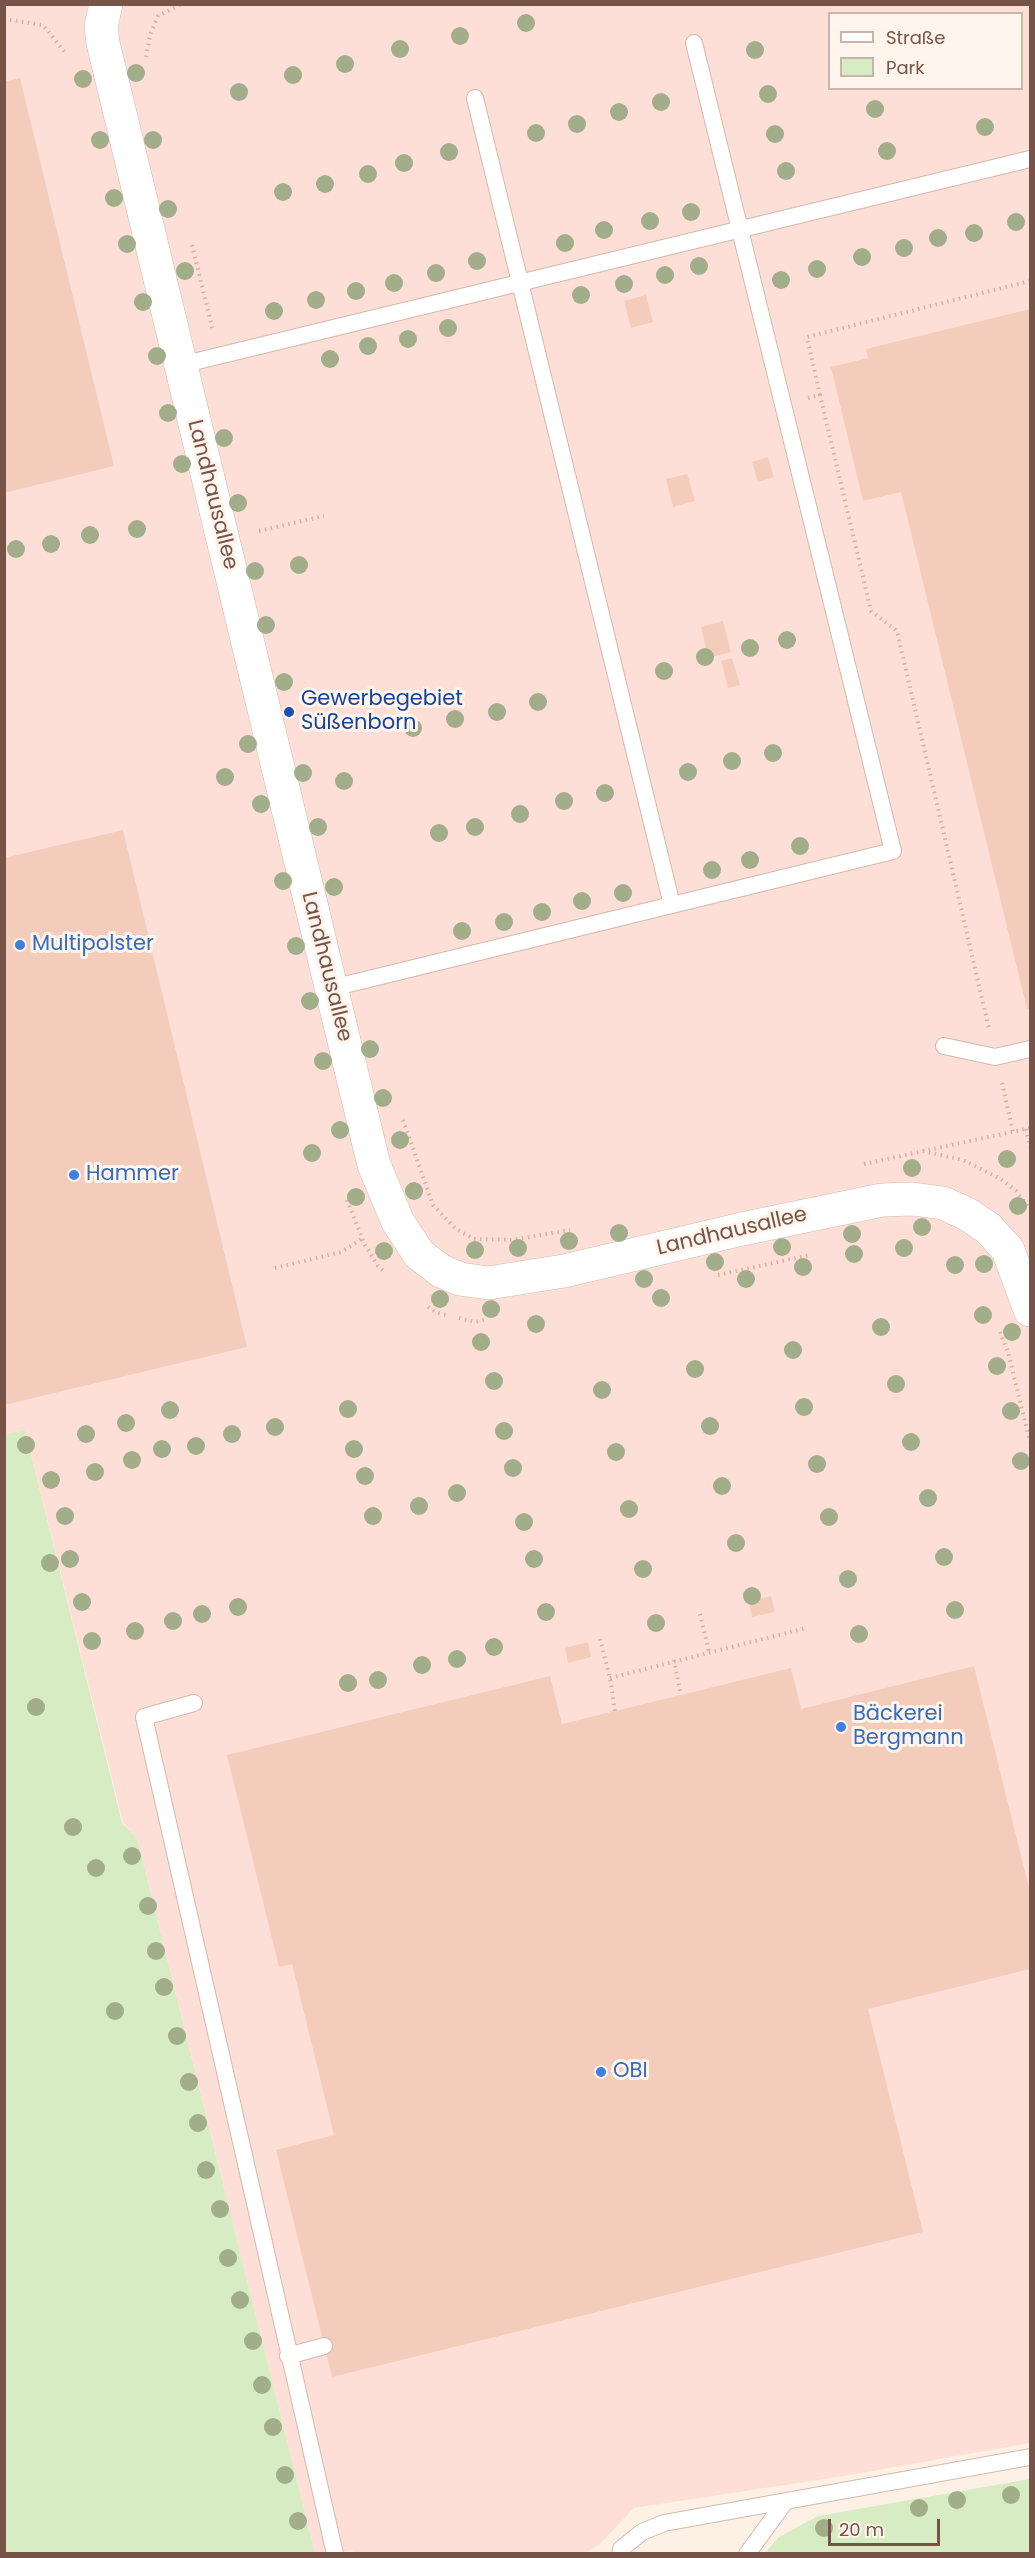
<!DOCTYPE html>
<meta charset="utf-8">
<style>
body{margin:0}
#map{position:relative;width:1035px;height:2558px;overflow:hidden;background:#fdf1e5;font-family:Poppins,sans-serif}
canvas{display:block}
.frame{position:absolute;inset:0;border:6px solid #785448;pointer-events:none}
.legend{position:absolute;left:828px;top:12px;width:195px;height:78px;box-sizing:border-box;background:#fff5ec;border:2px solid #c9b5aa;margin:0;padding:8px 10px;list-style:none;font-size:18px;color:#785448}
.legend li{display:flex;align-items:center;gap:12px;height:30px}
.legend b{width:30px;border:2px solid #c9b5aa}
.scale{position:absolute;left:828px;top:2519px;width:112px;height:27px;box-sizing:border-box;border:3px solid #785448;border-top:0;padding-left:8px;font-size:18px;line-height:21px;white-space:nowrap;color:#785448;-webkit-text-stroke:4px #fff5ec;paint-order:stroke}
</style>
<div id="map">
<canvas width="1035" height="2558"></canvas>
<div class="frame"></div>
<ul class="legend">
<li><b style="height:8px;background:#fff"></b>Straße</li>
<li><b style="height:16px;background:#d7ecc2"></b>Park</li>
</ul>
<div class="scale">20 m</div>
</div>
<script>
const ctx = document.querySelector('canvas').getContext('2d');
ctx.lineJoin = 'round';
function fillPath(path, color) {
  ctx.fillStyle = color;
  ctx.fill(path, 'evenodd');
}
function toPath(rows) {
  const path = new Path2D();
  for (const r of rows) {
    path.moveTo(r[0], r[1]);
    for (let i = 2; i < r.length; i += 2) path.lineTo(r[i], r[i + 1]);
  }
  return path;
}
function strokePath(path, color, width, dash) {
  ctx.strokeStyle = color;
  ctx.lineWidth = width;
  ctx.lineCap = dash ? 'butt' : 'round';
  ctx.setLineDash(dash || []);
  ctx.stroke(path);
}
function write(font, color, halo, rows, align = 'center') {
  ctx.font = font + ' Poppins,sans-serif';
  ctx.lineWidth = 6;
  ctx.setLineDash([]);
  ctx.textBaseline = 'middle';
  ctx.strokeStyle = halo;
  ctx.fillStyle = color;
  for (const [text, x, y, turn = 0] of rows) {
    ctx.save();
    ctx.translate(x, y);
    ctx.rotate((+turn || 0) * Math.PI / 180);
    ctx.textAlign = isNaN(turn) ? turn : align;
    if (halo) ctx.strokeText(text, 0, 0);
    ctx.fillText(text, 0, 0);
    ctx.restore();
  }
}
fillPath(toPath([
 [5,5,1030,5,1030,2443,850,2475,634,2508,599,2545,585,2553,354,2554,352,2550,334,2553,315,2553,137,1838,123,1823,25,1430,5,1435],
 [830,14,1022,14,1022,88,830,88]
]), '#fedfd8');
fillPath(toPath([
 [25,1430,122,1823,137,1838,315,2553,5,2553,4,1435],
 [1030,2479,1030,2553,765,2553,779,2537,818,2516]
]), '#d7ecc2');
fillPath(toPath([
 [20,78,114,466,4,493,4,82],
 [646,295,653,322,631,328,624,301],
 [1030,309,1030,1008,1027,1009,901,492,863,501,831,367,868,358,866,349],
 [768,457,774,477,758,482,752,462],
 [687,474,695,501,673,507,666,479],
 [723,621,731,652,708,658,701,627],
 [732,658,740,685,728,688,721,661],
 [123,830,247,1347,4,1405,4,858],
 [771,1596,775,1612,752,1617,749,1602],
 [588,1642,591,1657,568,1663,565,1648],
 [974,1666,1030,1892,1030,1969,868,2009,923,2232,332,2377,276,2150,334,2135,292,1964,279,1967,227,1755,550,1676,562,1724,791,1668,801,1709]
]), '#f4ccbb');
const service = toPath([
 [475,98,672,905],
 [181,365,1030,159],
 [332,988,893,851,694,43],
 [944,1046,995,1057,1030,1049],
 [194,1703,144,1717,335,2554],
 [288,2356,324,2346],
 [620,2554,621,2549,642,2532,664,2523,1030,2457],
 [747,2554,785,2502]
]);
const tertiary = toPath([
 [106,4,101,26,103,43,374,1165,398,1222,419,1254,441,1271,460,1279,488,1283,564,1271,742,1229,882,1200,913,1199,943,1203,967,1214,988,1228,1008,1250,1030,1310]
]);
strokePath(service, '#d2b9ad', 18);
strokePath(tertiary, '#d2b9ad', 34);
strokePath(toPath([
 [4,19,43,25,67,55],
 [146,57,150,35,158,16,181,4],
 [192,245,213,331],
 [820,395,807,337,1030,281],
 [808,398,820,395,871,611,897,631,989,1029],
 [259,531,324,516],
 [1002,1083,1013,1132],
 [403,1120,433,1205,456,1229,474,1239,513,1240,570,1230],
 [1026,1129,1030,1147],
 [923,1151,963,1160,1001,1179,1016,1191,1030,1209],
 [864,1164,1030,1128],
 [347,1200,365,1245,378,1266,385,1272],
 [275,1268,341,1252,362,1239],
 [718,1275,810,1255],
 [428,1307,435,1312,446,1315],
 [459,1318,475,1322,484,1320],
 [1000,1332,1008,1352,1030,1442],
 [700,1614,709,1652],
 [600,1639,610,1678,615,1712],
 [674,1660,681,1695],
 [610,1678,806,1628]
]), '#d9af9e', 4, [1.5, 4.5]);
strokePath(service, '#fff', 16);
strokePath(tertiary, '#fff', 33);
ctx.fillStyle = '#a1ae89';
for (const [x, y] of [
 [526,23],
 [460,36],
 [400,49],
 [755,50],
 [345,64],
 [136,73],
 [293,75],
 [83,79],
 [239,92],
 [768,94],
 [661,102],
 [875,109],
 [619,112],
 [577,124],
 [985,127],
 [536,133],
 [775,134],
 [100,140],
 [153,140],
 [887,151],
 [449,152],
 [404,163],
 [786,171],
 [368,174],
 [325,184],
 [283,192],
 [114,198],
 [168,209],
 [691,212],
 [650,221],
 [1016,222],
 [604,230],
 [974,233],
 [938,238],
 [565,243],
 [127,244],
 [904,248],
 [862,257],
 [477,261],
 [699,266],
 [817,269],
 [185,271],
 [436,273],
 [665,275],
 [781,280],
 [394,283],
 [624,284],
 [356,291],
 [581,295],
 [316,300],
 [143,302],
 [274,311],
 [448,328],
 [408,339],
 [368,346],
 [157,356],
 [330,359],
 [168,413],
 [224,438],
 [182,464],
 [238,503],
 [137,529],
 [90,535],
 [51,544],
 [16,549],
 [299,565],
 [255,571],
 [266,625],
 [787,640],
 [750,648],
 [705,657],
 [664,671],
 [284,682],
 [538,702],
 [497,712],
 [455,719],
 [413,728],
 [248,744],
 [773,753],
 [732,761],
 [688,772],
 [303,773],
 [225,777],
 [344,781],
 [605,793],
 [564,801],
 [261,804],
 [520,814],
 [318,827],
 [475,827],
 [439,833],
 [800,846],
 [750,860],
 [712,870],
 [283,881],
 [334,887],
 [623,893],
 [582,901],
 [542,912],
 [504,922],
 [462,931],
 [296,946],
 [310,1001],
 [370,1049],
 [323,1061],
 [383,1098],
 [340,1130],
 [400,1140],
 [312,1153],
 [1007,1159],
 [912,1168],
 [414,1191],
 [356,1197],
 [1018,1206],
 [922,1227],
 [619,1233],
 [852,1234],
 [569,1241],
 [782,1247],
 [518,1248],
 [904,1248],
 [475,1250],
 [384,1251],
 [854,1254],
 [715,1262],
 [984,1264],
 [955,1265],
 [803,1267],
 [644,1279],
 [746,1279],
 [661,1298],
 [440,1299],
 [491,1309],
 [983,1315],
 [536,1324],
 [881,1327],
 [1012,1332],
 [481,1342],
 [793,1350],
 [997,1366],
 [695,1369],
 [494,1381],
 [896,1384],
 [602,1390],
 [804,1407],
 [348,1409],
 [170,1410],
 [1011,1411],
 [126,1423],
 [710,1426],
 [275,1427],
 [504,1431],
 [86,1434],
 [232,1434],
 [911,1442],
 [26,1445],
 [196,1446],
 [162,1449],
 [354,1449],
 [616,1452],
 [132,1460],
 [1021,1461],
 [817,1464],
 [513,1468],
 [95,1472],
 [365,1476],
 [51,1480],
 [722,1486],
 [457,1493],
 [928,1498],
 [419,1506],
 [629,1509],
 [65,1516],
 [373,1516],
 [829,1517],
 [524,1522],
 [736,1543],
 [944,1557],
 [70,1559],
 [534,1559],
 [50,1563],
 [643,1569],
 [848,1579],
 [752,1596],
 [82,1602],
 [238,1607],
 [955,1610],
 [546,1612],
 [202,1614],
 [173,1621],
 [656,1623],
 [135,1631],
 [859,1634],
 [92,1641],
 [494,1647],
 [457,1659],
 [422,1665],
 [378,1680],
 [348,1683],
 [36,1707],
 [73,1827],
 [132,1856],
 [96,1868],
 [148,1906],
 [156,1951],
 [164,1987],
 [115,2011],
 [177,2036],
 [189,2082],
 [198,2123],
 [206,2170],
 [220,2209],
 [228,2258],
 [240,2300],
 [253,2341],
 [262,2385],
 [273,2427],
 [285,2475],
 [1011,2495],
 [957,2500],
 [919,2508],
 [298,2521],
 [824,2528]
]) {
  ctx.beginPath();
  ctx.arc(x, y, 9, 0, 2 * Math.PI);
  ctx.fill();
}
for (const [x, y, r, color] of [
 [289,712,6,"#1a4fb4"],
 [20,945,6,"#3f7fe0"],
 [74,1175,6,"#3f7fe0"],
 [841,1727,6,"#3f7fe0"],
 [601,2072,6,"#3f7fe0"]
]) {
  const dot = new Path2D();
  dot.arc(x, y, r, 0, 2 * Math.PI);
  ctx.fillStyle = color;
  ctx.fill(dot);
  strokePath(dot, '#fff5ec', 2);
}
write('21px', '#785448', '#fff5ec', [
 ["Landhausallee",212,495,76],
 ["Landhausallee",326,967,76],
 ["Landhausallee",732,1232,-13]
]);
write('21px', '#164399', '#fff5ec', [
 ["Gewerbegebiet",301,700],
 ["Süßenborn",301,724]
], 'left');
write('21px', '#366cbe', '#fff5ec', [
 ["Multipolster",32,945],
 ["Hammer",86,1175],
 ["Bäckerei",853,1715],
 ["Bergmann",853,1739],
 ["OBI",613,2072]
], 'left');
</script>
